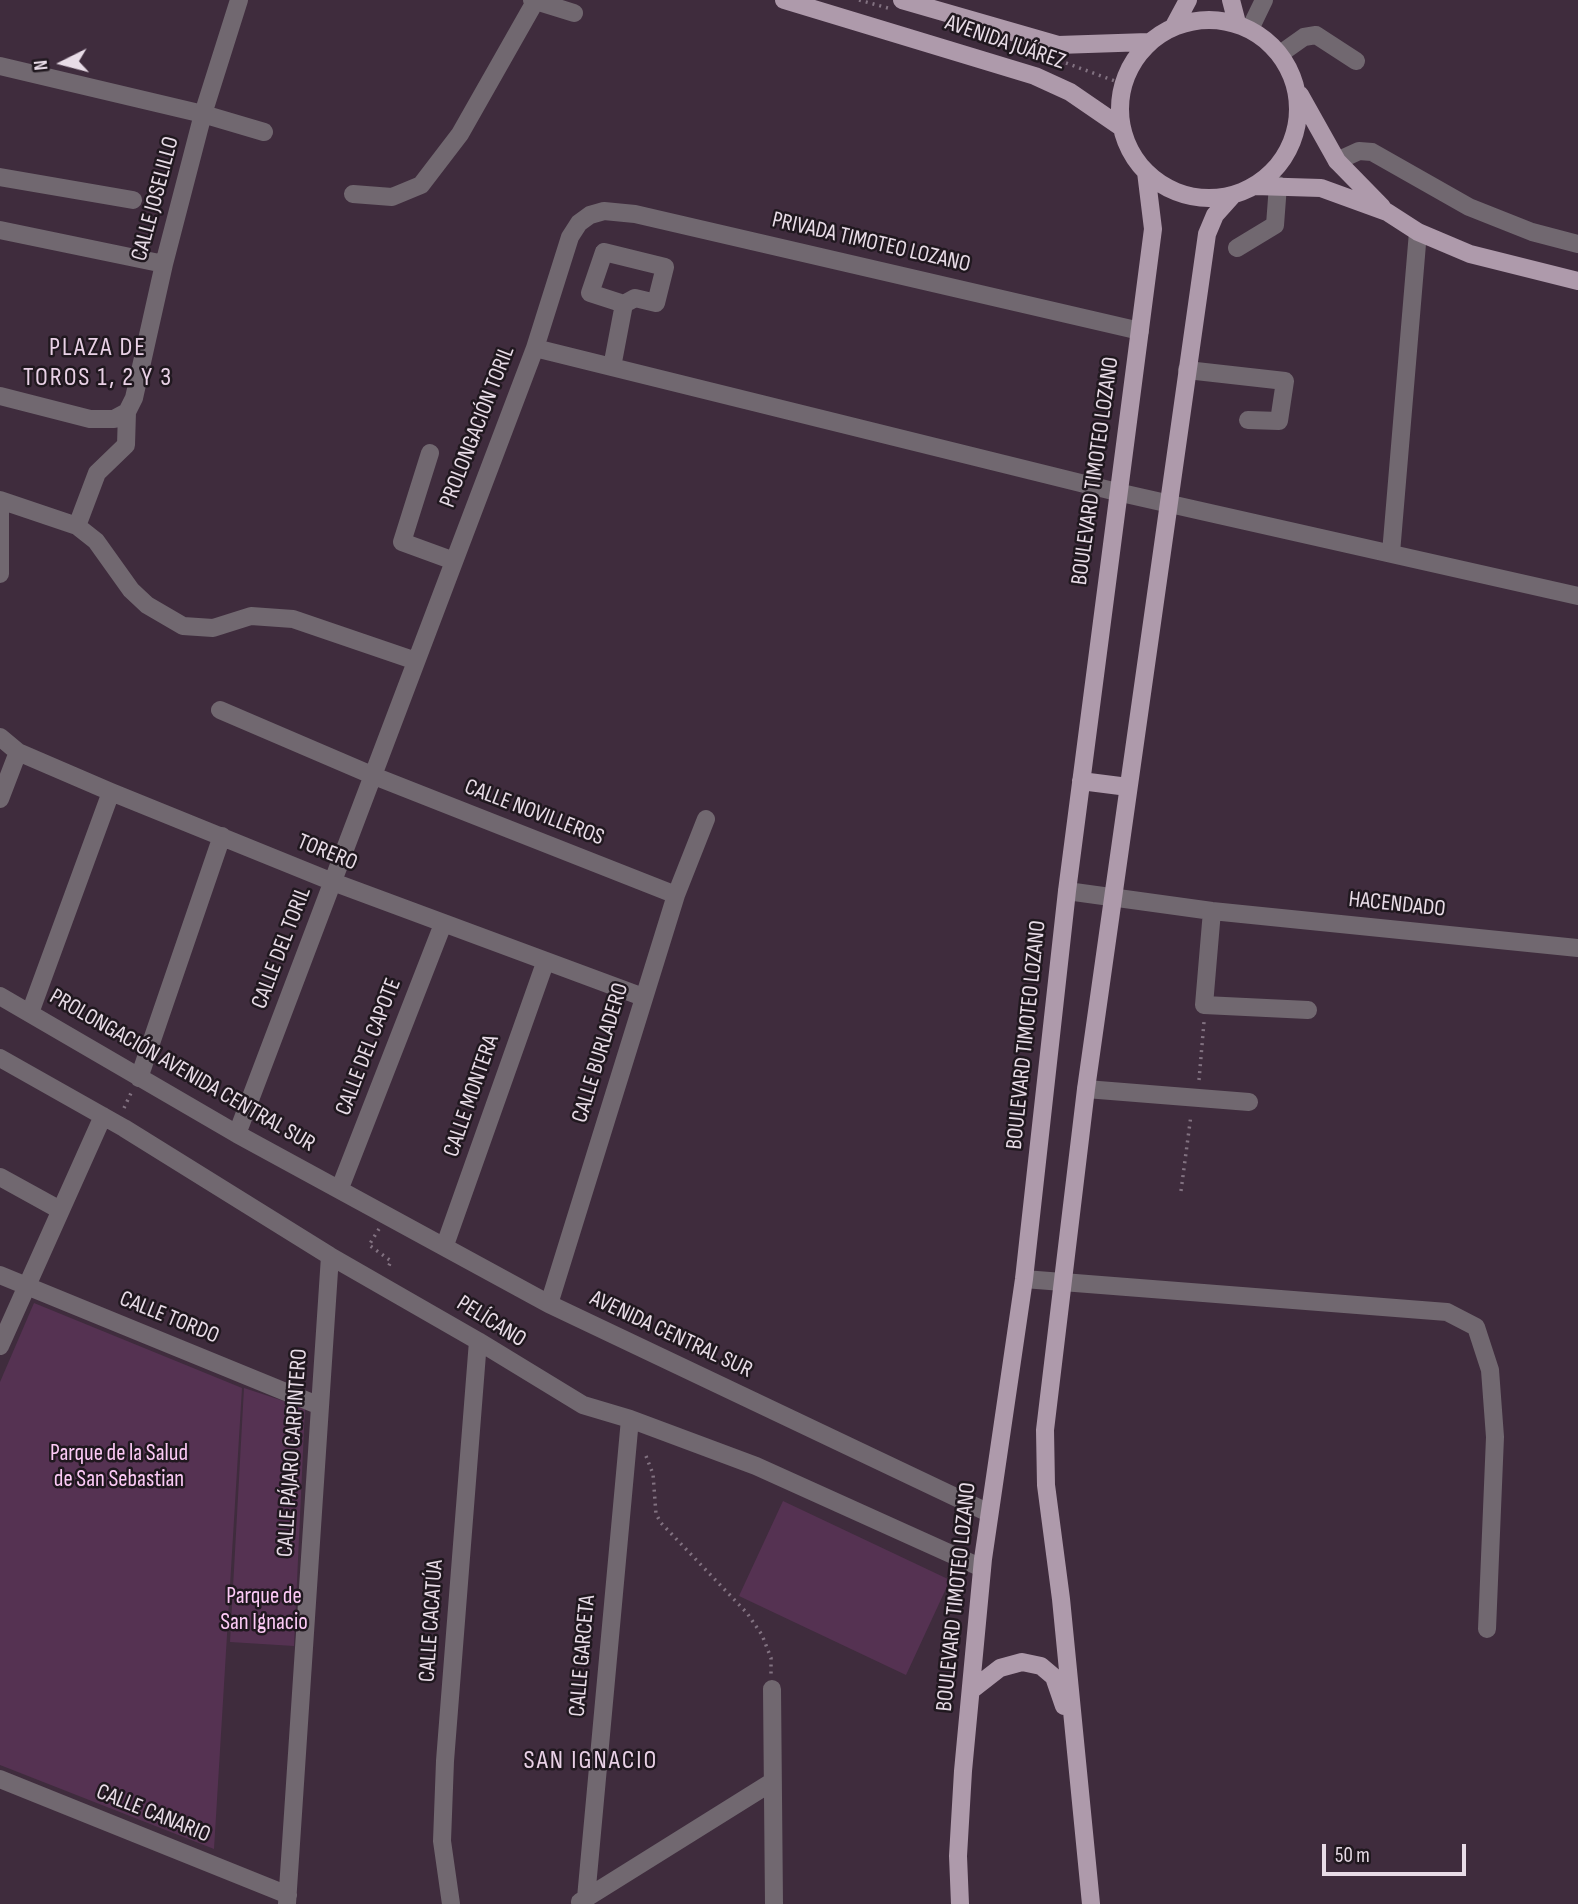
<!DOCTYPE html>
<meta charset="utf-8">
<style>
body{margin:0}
#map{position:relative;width:1578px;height:1904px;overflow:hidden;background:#3f2c3d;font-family:"Sofia Sans Condensed",sans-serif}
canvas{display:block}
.north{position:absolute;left:28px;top:28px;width:70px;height:70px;-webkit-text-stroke:5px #20181f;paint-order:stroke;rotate:264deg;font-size:19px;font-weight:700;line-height:28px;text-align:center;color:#e8dce7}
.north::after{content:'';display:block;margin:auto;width:24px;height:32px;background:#e8dce7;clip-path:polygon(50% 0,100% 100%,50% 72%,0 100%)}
.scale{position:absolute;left:1322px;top:1844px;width:144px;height:32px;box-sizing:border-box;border:4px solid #e8dce7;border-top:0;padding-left:9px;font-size:21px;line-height:24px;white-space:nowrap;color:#e8dce7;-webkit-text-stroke:5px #20181f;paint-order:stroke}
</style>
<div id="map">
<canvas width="1578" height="1904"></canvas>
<div class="north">N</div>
<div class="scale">50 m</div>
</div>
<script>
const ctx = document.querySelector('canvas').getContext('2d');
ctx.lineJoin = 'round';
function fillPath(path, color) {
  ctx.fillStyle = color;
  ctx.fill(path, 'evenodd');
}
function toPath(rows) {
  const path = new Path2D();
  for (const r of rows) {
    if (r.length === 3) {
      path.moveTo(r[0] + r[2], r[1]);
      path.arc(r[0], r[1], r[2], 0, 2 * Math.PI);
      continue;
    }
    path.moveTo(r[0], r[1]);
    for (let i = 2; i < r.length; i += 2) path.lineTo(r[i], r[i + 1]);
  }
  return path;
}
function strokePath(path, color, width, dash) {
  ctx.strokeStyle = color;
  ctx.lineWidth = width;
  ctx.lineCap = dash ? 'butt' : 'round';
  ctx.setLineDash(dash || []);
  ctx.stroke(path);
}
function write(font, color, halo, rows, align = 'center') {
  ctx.font = font + ' "Sofia Sans Condensed",sans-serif';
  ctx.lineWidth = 5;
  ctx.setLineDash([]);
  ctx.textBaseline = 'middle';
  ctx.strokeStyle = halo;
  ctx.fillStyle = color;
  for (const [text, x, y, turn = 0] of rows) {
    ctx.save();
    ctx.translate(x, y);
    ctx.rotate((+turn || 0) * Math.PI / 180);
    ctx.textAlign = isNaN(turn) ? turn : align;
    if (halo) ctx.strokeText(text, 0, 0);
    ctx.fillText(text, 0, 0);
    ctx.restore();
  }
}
fillPath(toPath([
 [34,1303,242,1388,214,1849,0,1765,0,1382],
 [244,1388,305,1408,294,1646,230,1642],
 [783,1501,950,1580,906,1675,739,1596]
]), '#553252');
strokePath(toPath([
 [859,0,888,8],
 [1066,63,1123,84],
 [1199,1080,1204,1022],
 [124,1108,131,1093],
 [1181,1191,1191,1115],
 [379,1229,369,1245,391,1261,387,1270],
 [646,1456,653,1474,656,1514,661,1523,747,1613,762,1635,771,1658,771,1674]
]), '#827281', 3.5, [2, 5]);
strokePath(toPath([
 [532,0,574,13],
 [1250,29,1264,0],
 [1280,54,1304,37,1316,35,1356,61],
 [0,66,203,114,264,132],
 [1337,161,1359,151,1372,152,1469,207,1532,232,1578,244],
 [0,177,133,200],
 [353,194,392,197,421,185,460,134,536,0],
 [0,230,164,264],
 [1237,248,1275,225,1278,185],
 [604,252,665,267,656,303,635,298,624,304,590,293,604,252],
 [535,348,1117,492,1578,596],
 [612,367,624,304],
 [1187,370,1285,381,1279,421,1248,420],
 [0,396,90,419,114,419,127,412],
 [430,453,402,542,454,561],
 [0,500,77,526,96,541,131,590,147,605,183,626,213,628,251,616,293,619,416,661],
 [0,510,0,574],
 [77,526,97,473,126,445,127,412,134,398,164,264,203,114,239,0],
 [1391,553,1418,232],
 [220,710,374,776,676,895],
 [0,737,18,752,111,792,333,882,643,997],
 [0,799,18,752],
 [1067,891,1212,911,1578,948],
 [1212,911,1204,1005,1308,1010],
 [0,996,237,1134,549,1304,989,1513],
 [30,1013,111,792],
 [0,1058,124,1128,330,1256,478,1341,583,1405,630,1419,756,1466,982,1568],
 [139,1078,222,836],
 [1086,1089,1249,1102],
 [237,1134,535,348,570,237,579,223,590,215,604,211,635,214,1140,331],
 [0,1177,60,1210],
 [340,1188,443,924],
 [445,1245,545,963],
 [0,1275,320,1406],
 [1024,1279,1447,1312,1476,1327,1490,1370,1495,1437,1487,1629],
 [549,1304,676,895,706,819],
 [0,1346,103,1116],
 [772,1689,774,1904],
 [0,1779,288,1895],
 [586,1898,630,1419],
 [580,1902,772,1782],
 [287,1904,330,1256],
 [451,1904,442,1841,445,1761,478,1341]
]), '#716870', 18);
strokePath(toPath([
 [784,0,1035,76,1070,92,1121,127],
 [902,0,1058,45,1148,42],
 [1231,0,1237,23],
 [1209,109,89],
 [1174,26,1188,0],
 [1300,95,1337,161,1382,207],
 [1255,186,1321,188,1387,212,1418,232,1470,254,1578,281],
 [1081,781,1128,787],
 [973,1689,1000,1668,1022,1662,1041,1666,1054,1677,1064,1706],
 [960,1904,958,1856,963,1771,983,1559,1024,1279,1067,891,1153,229,1146,172],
 [1091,1904,1061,1599,1046,1485,1045,1430,1086,1089,1207,234,1215,215,1232,196]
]), '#ae9aab', 18);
write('23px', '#e8dce7', '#20181f', [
 ["AVENIDA JUÁREZ",1005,43,19],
 ["CALLE JOSELILLO",156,199,-75],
 ["PRIVADA TIMOTEO LOZANO",871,243,13],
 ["PROLONGACIÓN TORIL",478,427,-69],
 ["BOULEVARD TIMOTEO LOZANO",1096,471,-82],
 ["CALLE NOVILLEROS",534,813,21],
 ["TORERO",327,853,22],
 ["HACENDADO",1397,905,6],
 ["CALLE DEL TORIL",282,948,-69],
 ["BOULEVARD TIMOTEO LOZANO",1027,1035,-84],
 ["CALLE DEL CAPOTE",369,1047,-69],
 ["CALLE BURLADERO",601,1053,-73],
 ["PROLONGACIÓN AVENIDA CENTRAL SUR",182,1071,30],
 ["CALLE MONTERA",472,1096,-71],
 ["CALLE TORDO",169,1318,22],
 ["PELÍCANO",491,1322,32],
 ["AVENIDA CENTRAL SUR",671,1335,25],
 ["CALLE PÁJARO CARPINTERO",293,1453,-86],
 ["BOULEVARD TIMOTEO LOZANO",957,1597,-84],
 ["CALLE CACATÚA",432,1621,-86],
 ["CALLE GARCETA",583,1656,-85],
 ["CALLE CANARIO",153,1814,22]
]);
write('23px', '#fccaf6', '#20181f', [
 ["Parque de la Salud",119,1454],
 ["de San Sebastian",119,1480],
 ["Parque de",264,1597],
 ["San Ignacio",264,1623]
]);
ctx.letterSpacing = '2px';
write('26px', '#e9d1e6', '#20181f', [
 ["PLAZA DE",98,348],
 ["TOROS 1, 2 Y 3",98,378],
 ["SAN IGNACIO",591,1761]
]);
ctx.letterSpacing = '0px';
</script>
